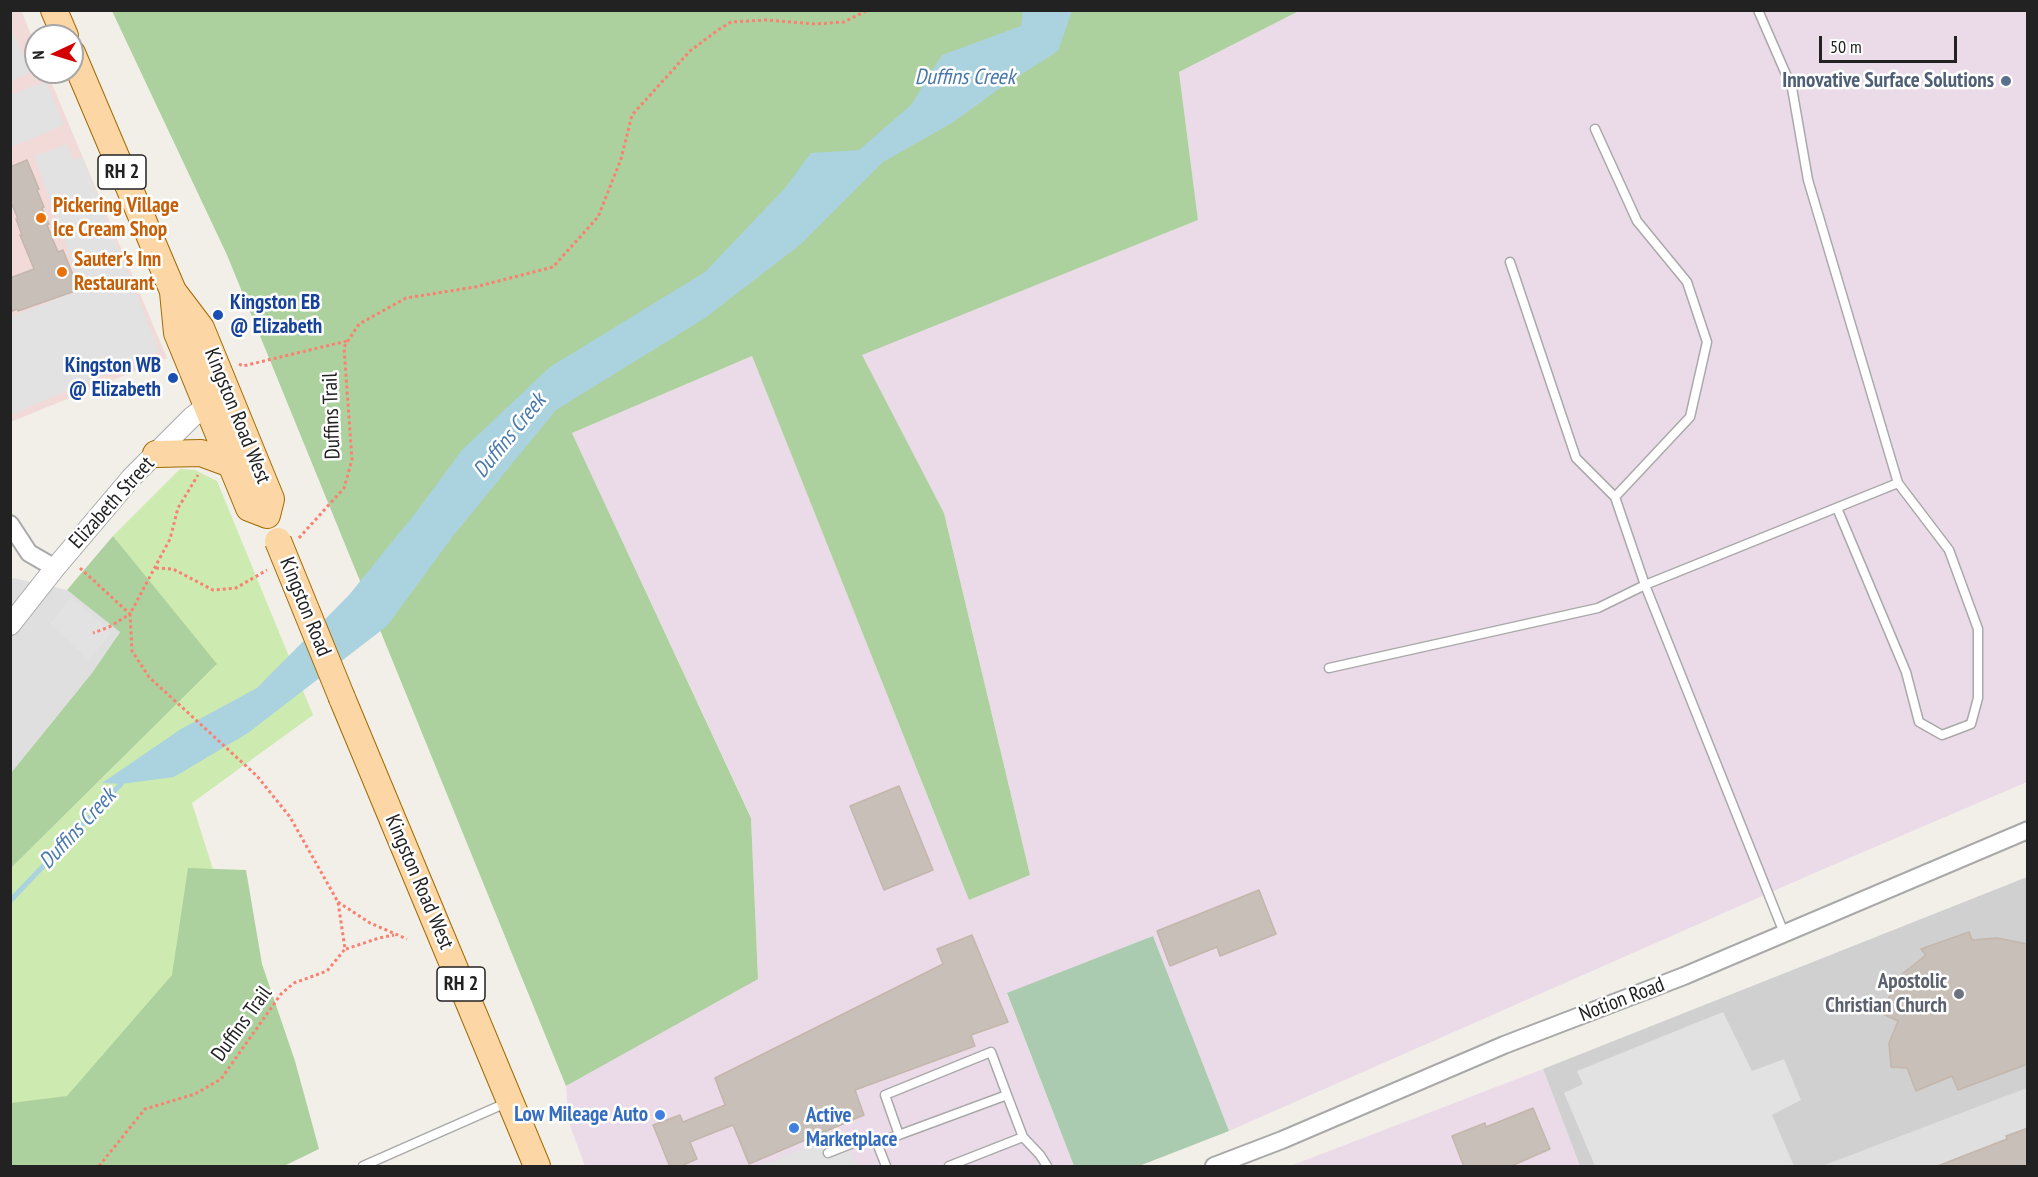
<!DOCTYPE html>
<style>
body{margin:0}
#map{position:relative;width:2038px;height:1177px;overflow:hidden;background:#f2efe9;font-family:"PT Sans Narrow",sans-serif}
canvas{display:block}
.frame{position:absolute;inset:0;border:12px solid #222;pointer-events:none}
.north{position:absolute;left:24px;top:24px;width:60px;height:60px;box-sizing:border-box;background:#fff;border:2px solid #a7a7a7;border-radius:50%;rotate:266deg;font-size:16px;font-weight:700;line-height:24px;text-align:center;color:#222}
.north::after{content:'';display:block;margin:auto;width:21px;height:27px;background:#d40000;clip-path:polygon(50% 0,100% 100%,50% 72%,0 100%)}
.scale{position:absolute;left:1819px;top:36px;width:138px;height:27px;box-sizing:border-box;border:3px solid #222;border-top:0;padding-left:8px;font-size:18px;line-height:21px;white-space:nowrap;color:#222;-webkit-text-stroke:4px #fff;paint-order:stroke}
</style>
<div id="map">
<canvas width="2038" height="1177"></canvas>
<div class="frame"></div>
<div class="north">N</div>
<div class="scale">50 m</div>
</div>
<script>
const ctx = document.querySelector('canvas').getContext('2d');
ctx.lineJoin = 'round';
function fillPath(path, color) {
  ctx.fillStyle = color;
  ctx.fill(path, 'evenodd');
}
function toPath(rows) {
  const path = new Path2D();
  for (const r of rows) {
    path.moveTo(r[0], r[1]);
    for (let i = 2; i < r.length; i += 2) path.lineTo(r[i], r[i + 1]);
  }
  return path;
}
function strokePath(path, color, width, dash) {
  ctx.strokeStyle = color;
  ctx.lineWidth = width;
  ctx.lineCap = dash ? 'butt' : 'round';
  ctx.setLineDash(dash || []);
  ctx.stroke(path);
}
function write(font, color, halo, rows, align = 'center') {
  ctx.font = font + ' "PT Sans Narrow",sans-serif';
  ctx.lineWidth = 5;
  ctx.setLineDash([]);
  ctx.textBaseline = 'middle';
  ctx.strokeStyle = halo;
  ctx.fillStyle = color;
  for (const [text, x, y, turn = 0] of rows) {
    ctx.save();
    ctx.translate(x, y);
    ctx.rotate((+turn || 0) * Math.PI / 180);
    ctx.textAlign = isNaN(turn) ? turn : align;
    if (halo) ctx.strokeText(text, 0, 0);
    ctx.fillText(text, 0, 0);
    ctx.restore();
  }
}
fillPath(toPath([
 [13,578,67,590,120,631,92,673,11,773,10,581],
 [2027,1088,2027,1166,1819,1166]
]), '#e0dfdf');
fillPath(toPath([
 [21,10,36,47,36,72,47,72,167,358,11,422,10,11]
]), '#f2dad9');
fillPath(toPath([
 [1299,11,2027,11,2027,782,1819,871,1229,1131,1153,936,1007,994,1074,1166,585,1166,569,1123,566,1086,758,978,751,817,572,433,752,356,969,900,1030,875,944,513,861,355,1198,220,1179,72],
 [1543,1069,1580,1166,1290,1166]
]), '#ebdbe8');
fillPath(toPath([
 [2027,877,2027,1088,1822,1166,1580,1166,1543,1069]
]), '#d0d0d0');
fillPath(toPath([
 [180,469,195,470,217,481,313,715,192,803,228,917,11,1166,11,868,216,665,113,536]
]), '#cdebb0');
fillPath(toPath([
 [112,11,1299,11,1179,72,1198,220,862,355,944,513,1030,875,969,900,752,356,572,433,751,818,758,979,566,1086,227,255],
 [113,536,217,664,11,868,11,773,92,673,120,632,67,590],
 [188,868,246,870,262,964,295,1061,319,1149,284,1166,11,1166,11,1103,67,1096,172,975]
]), '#add19e');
fillPath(toPath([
 [1153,936,1229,1131,1139,1166,1074,1166,1007,993]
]), '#aacbaf');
fillPath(toPath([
 [10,25,30,73,11,81,10,81],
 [46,81,64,125,11,147,11,95],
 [67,144,73,160,82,157,159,351,11,415,10,330,14,328,11,324,11,317,82,289,34,156],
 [71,597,112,632,89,660,50,624],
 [1723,1012,1752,1071,1784,1059,1801,1100,1772,1115,1794,1166,1595,1166,1564,1093,1583,1084,1577,1071],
 [843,1133,857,1166,760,1166]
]), '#e2e2e2');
fillPath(toPath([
 [1023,11,1072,11,1058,51,1003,86,952,123,883,162,801,244,705,318,556,410,453,536,387,626,248,733,174,777,121,784,102,783,181,729,257,688,349,595,417,511,462,450,550,367,705,272,785,188,811,153,859,150,911,105,942,55,1021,26]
]), '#aad3df');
strokePath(toPath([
 [10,901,121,784]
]), '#aad3df', 5);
const building = toPath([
 [27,160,39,189,37,190,44,207,42,208,49,224,47,225,58,252,63,250,77,285,75,291,18,311,17,309,10,312,10,278,34,269,20,235,22,235,16,219,18,219,10,200,10,167,27,160],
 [899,786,933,870,884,890,850,806,899,786],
 [1259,890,1276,934,1220,956,1217,947,1170,966,1157,931,1259,890],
 [1969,932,1972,940,1997,938,2028,944,2028,1064,1958,1090,1952,1076,1916,1091,1907,1068,1891,1067,1889,1043,1898,1021,1881,1013,1901,975,1926,955,1921,949,1969,932],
 [972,935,1008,1022,971,1035,975,1046,855,1090,864,1115,749,1164,733,1125,690,1142,697,1159,679,1167,670,1167,653,1125,680,1115,683,1122,725,1105,715,1078,943,964,937,949,972,935],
 [1533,1108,1550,1149,1509,1167,1464,1167,1452,1136,1485,1123,1486,1127,1533,1108],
 [2028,1128,2028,1167,1935,1167,2007,1139,2006,1136,2028,1128]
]);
fillPath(building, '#c7bfb8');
strokePath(building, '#c4b6ab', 1.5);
const service = toPath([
 [1595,129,1637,221,1687,282,1707,342,1690,417,1615,497,1645,585,1898,483,1808,180,1792,88,1758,10],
 [1510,262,1576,458,1615,497],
 [1837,508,1906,672,1919,722,1942,735,1971,724,1978,698,1978,629,1949,550,1898,483],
 [1329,668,1598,608,1645,585,1784,933],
 [899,1135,885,1095,991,1052,1007,1095],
 [1023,1137,1040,1155,1047,1166],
 [828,1153,866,1138,877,1143],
 [363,1166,506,1103],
 [886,1166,877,1143,1007,1095,1023,1137,949,1166]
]);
const minor = toPath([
 [10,524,29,553,55,568],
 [1214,1166,1282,1140,1504,1045,1684,976,2028,830]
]);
const tertiary = toPath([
 [10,625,55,568,132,477,192,417,208,405,217,401]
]);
const primary = toPath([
 [54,10,65,36],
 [72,53,173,291,201,328,271,499,267,515],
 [173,292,177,333,249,508,267,515],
 [156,454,201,453,231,464],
 [342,698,537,1166]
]);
strokePath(service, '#a9a9a9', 11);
strokePath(minor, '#a9a9a9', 20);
strokePath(tertiary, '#a9a9a9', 22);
strokePath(primary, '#a06b00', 28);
strokePath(toPath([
 [239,364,243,366,347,341],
 [299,538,344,488,352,460,344,347,359,324,406,298,475,287,553,267,598,217,621,159,632,115,690,51,718,30,731,22,766,20,815,24,844,22,868,10],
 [80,568,130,614,109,627,93,633],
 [156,568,173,569,213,590,236,588,267,570],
 [338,902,370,923,407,939],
 [346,949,379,938,394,935],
 [99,1166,145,1109,195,1094,221,1079,281,994,294,983,327,971,345,949,338,902,290,817,257,776,149,677,132,651,130,614,170,539,178,508,198,475]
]), '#fa8072', 3, [3, 3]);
strokePath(service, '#fff', 8);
strokePath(minor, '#fff', 16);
strokePath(tertiary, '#fff', 20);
strokePath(primary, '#fcd6a4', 26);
const primaryBridge = toPath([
 [278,541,342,698]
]);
strokePath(primaryBridge, '#a06b00', 28, []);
strokePath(primaryBridge, '#fcd6a4', 26);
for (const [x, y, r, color] of [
 [2006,81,6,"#5c6f8a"],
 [41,218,6,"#e8710a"],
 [62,272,6,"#e8710a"],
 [218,315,6,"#1a4fb4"],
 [173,378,6,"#1a4fb4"],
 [1959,994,6,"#6b7280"],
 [660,1115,6,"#3f7fe0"],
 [794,1128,6,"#3f7fe0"]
]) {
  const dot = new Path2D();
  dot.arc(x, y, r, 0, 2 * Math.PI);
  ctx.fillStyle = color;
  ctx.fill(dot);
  strokePath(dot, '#fff', 2);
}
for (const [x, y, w] of [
 [122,172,48],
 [461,984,48]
]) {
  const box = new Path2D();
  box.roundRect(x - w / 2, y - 17, w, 34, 4.5);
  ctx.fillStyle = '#fff';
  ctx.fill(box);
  strokePath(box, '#222', 1.5);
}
write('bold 20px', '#222', null, [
 ["RH 2",122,172],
 ["RH 2",461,984]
]);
write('bold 21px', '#4e5e75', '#fff', [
 ["Innovative Surface Solutions",1994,81]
], 'right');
write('bold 21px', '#c56008', '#fff', [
 ["Pickering Village",53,206],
 ["Ice Cream Shop",53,230],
 ["Sauter's Inn",74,260],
 ["Restaurant",74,284]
], 'left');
write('bold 21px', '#164399', '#fff', [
 ["Kingston EB",230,303],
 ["@ Elizabeth",230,327],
 ["Kingston WB",161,366,"right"],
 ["@ Elizabeth",161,390,"right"]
], 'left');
write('21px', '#222', '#fff', [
 ["Kingston Road West",237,416,68],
 ["Duffins Trail",332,416,-92],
 ["Elizabeth Street",112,503,-48],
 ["Kingston Road",305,607,68],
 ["Kingston Road West",419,882,67],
 ["Notion Road",1622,1000,-21],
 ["Duffins Trail",242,1024,-54]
]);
write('bold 21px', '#5b616d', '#fff', [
 ["Apostolic",1947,982],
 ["Christian Church",1947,1006]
], 'right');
write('bold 21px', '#366cbe', '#fff', [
 ["Low Mileage Auto",648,1115],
 ["Active",806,1116,"left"],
 ["Marketplace",806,1140,"left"]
], 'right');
write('italic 22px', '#4a7aab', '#fff', [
 ["Duffins Creek",965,78],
 ["Duffins Creek",510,436,-51],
 ["Duffins Creek",78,829,-47]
]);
</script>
